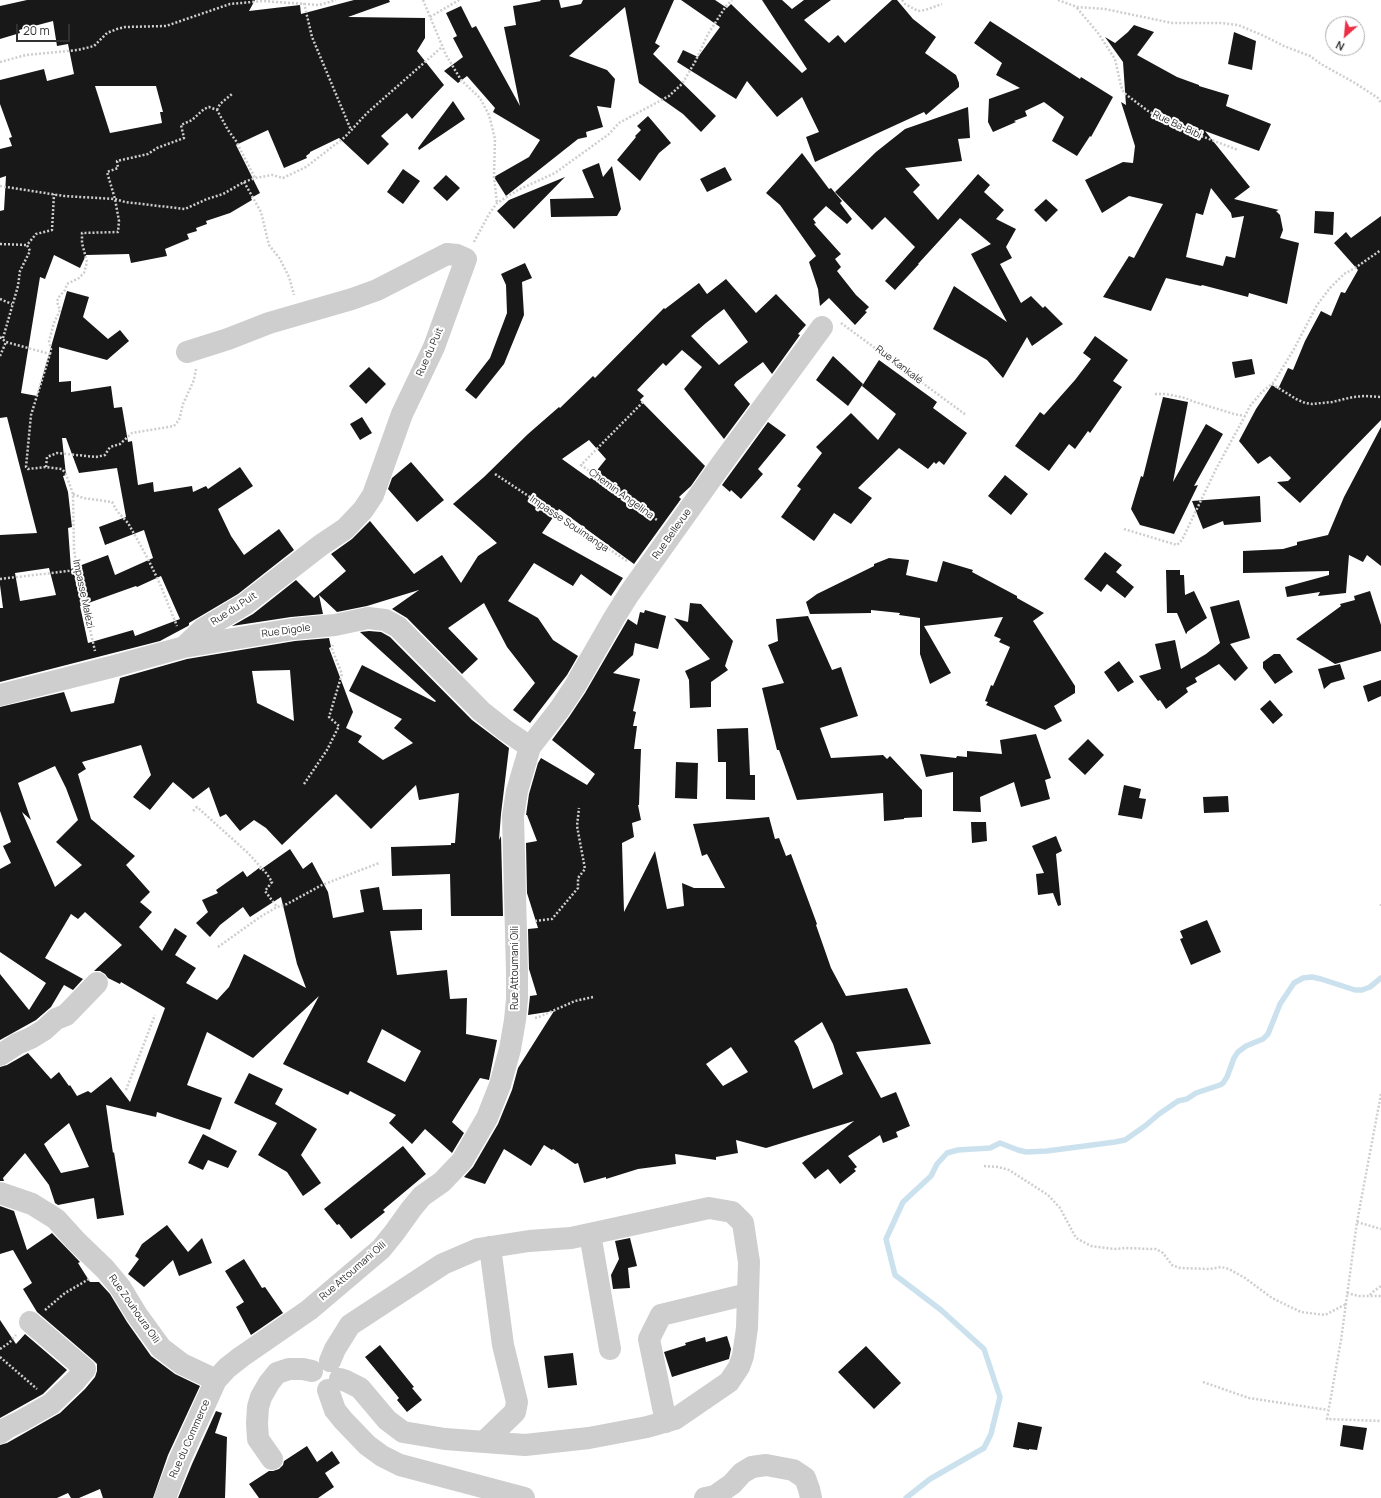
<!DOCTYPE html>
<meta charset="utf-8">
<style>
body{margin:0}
#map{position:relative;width:1381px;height:1498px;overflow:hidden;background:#fff;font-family:Manrope,sans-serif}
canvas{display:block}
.north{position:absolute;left:1325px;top:16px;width:40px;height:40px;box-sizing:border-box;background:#fff;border:1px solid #adadad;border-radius:50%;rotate:207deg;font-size:11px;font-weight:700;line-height:16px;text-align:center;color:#313131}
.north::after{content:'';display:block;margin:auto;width:14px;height:18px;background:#ed2e45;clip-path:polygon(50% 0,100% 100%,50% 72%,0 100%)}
.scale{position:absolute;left:16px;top:24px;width:54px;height:18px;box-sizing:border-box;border:2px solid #313131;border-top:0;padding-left:5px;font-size:12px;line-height:14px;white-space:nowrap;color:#313131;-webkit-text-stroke:3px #fff;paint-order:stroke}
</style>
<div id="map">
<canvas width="1381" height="1498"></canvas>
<div class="north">N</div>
<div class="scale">20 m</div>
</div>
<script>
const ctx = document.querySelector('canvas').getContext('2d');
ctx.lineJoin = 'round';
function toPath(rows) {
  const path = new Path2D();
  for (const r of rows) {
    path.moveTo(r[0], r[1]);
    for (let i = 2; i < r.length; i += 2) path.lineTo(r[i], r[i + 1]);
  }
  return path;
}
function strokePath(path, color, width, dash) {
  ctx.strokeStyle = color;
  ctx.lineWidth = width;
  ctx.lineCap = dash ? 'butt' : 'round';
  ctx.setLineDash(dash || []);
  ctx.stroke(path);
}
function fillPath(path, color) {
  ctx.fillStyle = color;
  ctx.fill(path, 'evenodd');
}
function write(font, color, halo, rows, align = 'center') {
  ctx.font = font + ' Manrope,sans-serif';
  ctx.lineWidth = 4;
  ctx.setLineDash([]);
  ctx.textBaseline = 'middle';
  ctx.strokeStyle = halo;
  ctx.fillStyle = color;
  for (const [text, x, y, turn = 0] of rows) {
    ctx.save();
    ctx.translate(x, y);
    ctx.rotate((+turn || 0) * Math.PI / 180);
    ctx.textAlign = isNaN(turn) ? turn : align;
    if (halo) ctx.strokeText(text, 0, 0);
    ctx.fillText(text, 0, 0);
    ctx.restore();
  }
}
strokePath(toPath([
 [906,1498,930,1479,984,1448,991,1434,1000,1397,984,1349,941,1310,895,1275,886,1239,903,1202,931,1176,937,1164,947,1153,958,1150,990,1148,1000,1143,1018,1150,1026,1152,1047,1151,1115,1142,1125,1140,1145,1126,1159,1114,1178,1101,1187,1099,1196,1093,1220,1085,1223,1083,1227,1077,1234,1058,1238,1052,1246,1046,1263,1039,1268,1034,1280,1004,1294,983,1303,978,1312,977,1321,979,1355,990,1362,990,1370,987,1381,978]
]), '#cbe2ee', 5.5);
fillPath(toPath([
 [27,0,255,0,249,11,300,5,301,14,354,0,389,0,390,2,348,17,425,18,425,38,417,51,444,85,412,119,407,113,381,136,389,144,368,165,339,138,310,152,310,153,306,156,307,158,284,168,268,130,236,145,260,193,251,198,252,200,230,213,206,221,207,224,196,228,197,231,187,234,189,239,165,249,167,256,131,263,129,254,86,255,80,268,54,255,45,279,40,277,21,393,37,396,67,291,89,297,83,317,108,339,120,330,129,341,107,360,59,347,59,382,71,381,71,392,111,386,114,408,122,407,128,442,132,441,138,485,153,482,154,492,192,486,193,492,206,486,208,489,240,467,253,486,218,509,231,536,244,555,279,529,294,550,238,594,189,623,189,625,188,626,160,641,0,682,0,608,3,608,0,585,0,535,37,533,7,417,0,418,0,211,4,210,6,176,0,178,0,149,12,146,9,138,12,137,0,104,0,80,44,69,47,81,74,74,68,44,57,46,53,21,19,30,20,33,0,39,0,6],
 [95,86,156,86,163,112,160,112,162,123,110,133],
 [62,438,66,438,79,473,117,468,126,517,99,527,105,545,144,530,153,558,115,575,108,555,71,569,68,528,72,527,68,492,63,476,66,475],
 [49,568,56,595,20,601,15,573],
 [161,576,180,619,135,636,133,630,88,643,80,606,136,586,137,587],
 [540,0,559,0,561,8,581,4,583,0,674,0,655,43,660,46,653,54,716,116,701,132,683,114,639,83,625,7,569,56,607,70,615,79,611,108,597,106,603,127,586,132,587,137,578,139,506,196,494,177,529,157,540,140,493,112,495,108,467,76,458,83,444,71,463,57,453,38,457,36,446,13,461,6,472,28,476,26,520,106,504,27,516,25,513,6,541,1],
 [681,0,715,0,727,8,731,4,802,73,807,69,762,0,782,0,792,9,804,0,831,0,804,20,829,43,838,35,845,43,892,0,897,0,913,19,936,37,925,53,956,75,959,83,959,87,926,115,924,112,815,162,806,137,819,132,802,97,777,117,747,81,736,99,677,62,683,50,698,57,720,27],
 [990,21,1080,79,1081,77,1113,97,1091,137,1090,136,1077,156,1052,141,1064,117,1044,102,1025,111,1027,116,1014,121,1016,122,993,132,988,122,989,99,1020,88,996,75,1002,63,974,43],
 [1134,25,1154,32,1137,55,1177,77,1199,85,1199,86,1229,95,1226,106,1271,124,1259,151,1205,131,1250,187,1234,199,1279,210,1276,211,1280,215,1283,230,1280,238,1299,243,1287,304,1249,293,1248,297,1202,285,1201,286,1166,278,1151,311,1103,297,1129,256,1134,258,1163,204,1129,196,1102,213,1085,180,1123,162,1133,163,1135,146,1121,102,1126,105,1123,62,1105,37,1115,43,1128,32],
 [1211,188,1231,213,1232,218,1244,216,1235,258,1226,256,1223,266,1186,257,1196,213,1203,215],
 [1234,32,1256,41,1252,70,1228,64],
 [453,101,465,119,419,150,418,148],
 [968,107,970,138,958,139,962,161,905,168,920,185,913,192,938,220,978,174,990,185,984,192,1004,210,996,219,1016,229,1006,247,1012,258,1000,264,1021,303,1031,296,1043,308,1045,306,1063,324,1032,346,1027,337,1003,378,987,360,933,329,954,286,1007,322,971,254,991,244,960,218,918,264,919,264,895,290,885,281,915,247,885,217,872,230,835,192,876,152,905,129],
 [648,116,671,143,659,153,640,181,617,160,636,137,635,136,641,130,637,126],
 [802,153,829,189,831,188,842,201,840,203,852,219,847,224,826,206,813,219,816,223,814,224,841,254,835,259,841,267,837,271,856,295,869,307,865,311,867,312,855,325,829,298,820,306,818,289,809,262,816,256,780,205,766,193],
 [599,163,603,177,612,166,621,209,617,216,551,217,550,199,594,198,582,170],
 [725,167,732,180,707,192,700,179],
 [403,169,420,181,403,204,387,192],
 [446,175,460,188,447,201,433,188],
 [565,177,514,229,497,211,509,200],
 [1046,199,1058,210,1046,222,1034,210],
 [1315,211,1334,212,1333,235,1314,233],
 [1381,216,1381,420,1300,503,1277,482,1288,481,1291,478,1270,456,1258,464,1239,441,1256,409,1272,385,1278,389,1288,368,1293,370,1305,341,1321,311,1331,316,1341,292,1345,293,1358,270,1334,243,1346,232,1351,238],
 [525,263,532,278,522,282,524,315,504,364,476,399,465,390,490,358,507,313,506,285,501,274],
 [726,279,756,313,776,294,806,325,798,334,800,335,772,374,763,362,736,382,734,385,750,404,724,439,684,389,702,367,682,350,666,366,663,363,637,390,644,396,640,400,705,466,691,486,679,497,681,499,634,564,559,509,542,533,623,578,611,596,581,574,573,586,534,563,508,601,538,618,553,640,578,656,567,675,530,723,513,710,535,683,507,647,484,603,448,628,478,659,462,674,407,618,392,609,419,590,367,606,337,612,319,595,323,614,291,617,232,626,253,614,296,580,314,598,346,571,331,554,352,539,370,521,414,574,442,555,461,583,478,556,497,543,453,504,484,477,528,434,559,407,560,408,593,376,595,378,664,308,665,309,699,283,707,294],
 [724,309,748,342,719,365,691,336,706,323],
 [589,440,606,459,590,479,562,459],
 [1095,336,1128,360,1113,381,1122,387,1090,433,1088,431,1075,449,1069,444,1049,471,1015,446,1040,412,1044,415,1075,380,1091,359,1083,353],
 [833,356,863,384,848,406,816,380],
 [1252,359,1255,374,1235,378,1232,362],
 [879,360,937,402,933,408,967,433,944,465,939,461,936,464,934,462,928,469,899,448,858,488,872,498,851,524,834,513,814,541,781,517,801,489,797,486,822,453,816,447,851,413,878,440,896,414,862,386],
 [369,367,386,384,366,404,349,386],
 [1163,397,1188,402,1173,482,1206,424,1223,434,1194,486,1198,485,1174,534,1140,525,1131,509,1141,476,1143,477],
 [362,417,372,433,360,440,350,424],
 [768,422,786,435,758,469,763,474,741,499,731,490,730,492,722,485],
 [1381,427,1381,566,1367,555,1363,562,1349,555,1346,593,1318,596,1320,592,1287,597,1285,587,1329,575,1329,571,1243,573,1243,551,1283,549,1297,545,1297,542,1328,535,1344,497],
 [411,462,444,500,417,522,388,489,392,478],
 [1005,475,1028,494,1011,515,988,496],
 [1260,496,1261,522,1224,525,1223,521,1203,529,1192,501],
 [1105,552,1122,565,1116,572,1134,587,1125,598,1107,584,1101,592,1084,579],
 [889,558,909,560,906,575,937,582,943,561,973,570,972,572,1017,596,1017,598,1044,613,1033,621,1075,686,1075,693,1054,706,1062,721,1045,730,986,705,988,702,985,701,991,685,993,686,1010,647,999,642,1001,639,994,636,1003,617,924,626,951,673,930,684,920,654,920,618,899,615,900,613,871,610,871,613,810,614,806,602,817,594,874,566,874,564],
 [1166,570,1180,570,1180,575,1184,575,1185,595,1194,591,1207,618,1187,632,1187,633,1186,634,1177,613,1167,613],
 [1370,591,1381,625,1381,651,1335,664,1296,639,1341,606,1340,604,1355,600,1354,596],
 [1239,600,1250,638,1230,644,1248,668,1235,681,1219,664,1195,678,1197,682,1186,688,1188,692,1166,709,1160,700,1158,701,1139,676,1161,669,1155,644,1175,640,1181,669,1206,654,1220,643,1210,607],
 [690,603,701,604,733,641,725,666,728,670,711,682,711,707,690,708,689,680,685,671,710,659,674,618,688,622],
 [645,610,666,616,658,649,635,643,633,655,613,673,640,679,633,711,636,712,633,726,637,726,634,749,641,749,639,805,638,805,641,820,632,823,634,837,622,843,624,912,655,851,667,909,684,906,682,883,694,888,725,888,707,854,702,856,693,824,769,817,775,839,779,838,786,856,791,854,817,924,816,925,831,968,846,996,907,988,931,1044,856,1052,881,1098,896,1092,910,1126,896,1132,898,1137,883,1143,880,1135,848,1156,857,1167,854,1169,856,1171,840,1184,828,1169,815,1179,802,1163,854,1121,766,1148,736,1140,738,1153,716,1157,716,1160,675,1154,676,1164,638,1169,606,1179,606,1177,584,1183,578,1163,575,1164,553,1149,552,1150,544,1145,531,1166,504,1149,485,1184,464,1177,473,1167,498,1124,512,1090,518,1068,554,1011,528,1015,530,996,537,995,529,969,528,929,538,928,527,893,526,843,537,841,527,815,526,815,529,794,538,763,541,758,587,785,595,774,552,740,569,717,585,693,628,619,637,625,640,612,644,613],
 [822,1022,833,1044,843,1074,813,1089,798,1047,794,1041],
 [731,1047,748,1072,723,1086,706,1064],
 [808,616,832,670,841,667,858,716,820,728,831,758,883,755,887,759,890,756,922,790,922,817,904,818,904,819,884,821,883,793,797,800,779,750,777,750,762,688,784,683,768,645,778,641,776,619],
 [369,631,381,632,390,637,472,720,509,748,501,814,499,840,501,836,503,916,451,916,450,874,392,876,391,847,451,845,451,843,455,843,459,793,419,800,416,785,371,829,336,794,282,845,266,828,254,820,240,831,226,814,220,817,209,787,193,799,173,782,150,810,133,797,151,775,141,745,82,762,86,769,78,774,91,819,135,856,126,865,150,892,140,902,152,912,139,927,162,951,175,928,187,936,175,955,196,968,186,983,217,1000,229,987,244,954,306,988,297,964,281,897,250,917,243,907,220,925,210,937,196,923,208,912,202,900,218,893,216,890,243,871,247,877,259,868,260,870,290,849,303,869,312,862,328,892,333,918,364,912,360,890,379,887,383,910,422,909,422,930,390,931,397,975,447,970,450,999,467,998,466,1034,497,1040,489,1080,480,1078,452,1122,464,1133,452,1153,425,1129,412,1144,389,1123,396,1115,350,1091,348,1095,283,1064,319,996,253,1058,207,1032,187,1085,222,1098,210,1130,157,1112,156,1117,106,1105,113,1153,114,1152,124,1215,97,1219,94,1198,58,1205,55,1203,49,1185,25,1153,3,1178,4,1181,0,1181,0,1067,7,1065,28,1053,51,1079,59,1072,69,1086,70,1085,77,1096,88,1091,91,1093,111,1077,130,1102,165,1008,121,982,120,984,108,978,105,974,100,971,94,971,122,945,85,912,78,919,71,914,45,958,83,979,73,990,64,985,51,1007,36,1020,0,1040,0,974,29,1010,46,983,0,952,0,869,11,863,3,846,11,842,0,811,0,707,64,692,71,712,114,703,120,678,187,659,295,641,329,638,331,647,329,648,353,712,346,728,362,736,358,742,383,760,413,743,394,728,402,719,349,691,362,665,435,702,436,701,360,632],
 [290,670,294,721,257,703,252,671],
 [55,766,66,788,78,820,56,842,82,865,55,887,22,812,31,820,18,783],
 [382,1029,421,1051,405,1082,367,1062],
 [69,1123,89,1167,61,1173,44,1144],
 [1274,654,1280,654,1293,672,1275,684,1263,668,1263,662],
 [1119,661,1134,682,1118,692,1104,672],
 [1340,664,1345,679,1331,683,1324,689,1318,669],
 [1381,680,1381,696,1368,702,1363,686],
 [1270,700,1283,715,1273,724,1260,709],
 [748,728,750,775,755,775,755,800,726,799,726,762,718,762,717,729],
 [1036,734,1051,778,1045,780,1050,799,1021,807,1014,782,980,797,981,812,953,811,953,772,926,777,920,754,956,758,957,756,967,757,967,751,1002,754,1000,740],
 [1088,739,1104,755,1085,775,1068,759],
 [676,762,698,763,697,799,675,798],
 [1124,785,1141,789,1139,798,1146,799,1142,819,1118,815],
 [1228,796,1229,812,1204,813,1203,797],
 [971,822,986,822,987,841,972,843],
 [1056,836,1062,851,1056,854,1061,905,1058,906,1053,893,1038,895,1036,874,1044,873,1032,846],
 [1207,920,1221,952,1191,965,1180,939,1183,938,1180,931],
 [249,1073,283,1089,275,1104,317,1129,301,1155,321,1183,303,1196,287,1172,258,1155,277,1123,234,1103],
 [203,1134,237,1151,228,1168,208,1160,203,1170,188,1163],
 [403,1146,426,1174,383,1210,385,1212,351,1239,339,1224,337,1225,324,1209],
 [0,1206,14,1211,27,1250,52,1233,80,1262,78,1263,90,1282,99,1282,110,1294,127,1322,151,1356,175,1374,200,1386,168,1455,153,1498,103,1498,100,1489,79,1498,71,1498,68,1493,57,1498,0,1498,0,1445,7,1443,60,1413,85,1389,95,1377,97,1371,97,1364,93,1360,37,1312,23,1289,32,1283,13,1250,0,1254],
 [167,1225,188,1252,202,1238,212,1263,179,1276,173,1260,144,1287,128,1274,139,1259,135,1256,142,1244],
 [630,1238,637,1266,628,1268,630,1288,613,1289,611,1275,619,1259,615,1241],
 [244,1259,262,1288,265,1287,283,1313,251,1335,236,1307,244,1302,225,1271],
 [0,1320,16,1344,25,1334,67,1370,43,1394,0,1418],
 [727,1336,731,1349,729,1359,672,1377,664,1352,686,1345,685,1343,705,1337,706,1342],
 [380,1345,414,1387,412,1388,422,1400,407,1412,397,1400,399,1398,365,1357],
 [866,1346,901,1383,874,1409,838,1372],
 [573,1353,577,1385,548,1388,544,1356],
 [216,1411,222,1413,215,1433,227,1437,225,1498,178,1498,192,1464],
 [1018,1422,1042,1427,1037,1450,1029,1449,1029,1450,1013,1447],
 [1343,1425,1367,1428,1363,1450,1340,1446],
 [307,1446,317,1462,332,1451,340,1463,325,1473,334,1487,318,1498,259,1498,249,1484,269,1471,273,1471,279,1469,283,1465,284,1461]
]), '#181818');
strokePath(toPath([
 [423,0,446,55,461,80,480,98,489,115,495,139,494,177,497,203],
 [902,0,905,4,918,11,925,10,942,4],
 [1058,0,1077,7,1105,9,1172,23,1221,23,1238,25,1262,35,1284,46,1310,56,1321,64,1355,83,1378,98,1381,103],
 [304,3,312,37,351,130],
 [1077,8,1098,33,1115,59,1121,86,1124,93,1148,111,1175,126,1238,150],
 [430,17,459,0],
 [0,62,26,55,78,50,94,46,107,33,117,29,125,27,166,26,230,4,263,1,319,5,336,0],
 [217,110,220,104,232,94],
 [244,182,261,212,269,245,280,259,289,277,294,295],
 [0,186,64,196,115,199,125,202,185,209,207,199,223,194,244,182,255,178,272,175,283,178,306,167,345,137,367,113,442,47],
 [474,242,489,214,497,203,518,190,555,173,609,134,619,123,669,96,682,84,695,62,708,34,726,6,732,0],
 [0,244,27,245],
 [0,299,12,304],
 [841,323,966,415],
 [0,337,6,342,50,354,31,415,26,467,28,469,46,467,62,469,66,474,73,494,74,549,78,577,95,651],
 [3,338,18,286,20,271,30,251,27,245,36,234,52,230,54,194],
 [50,354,51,349,49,341,54,323,60,310,57,302,58,298,65,290,67,284,79,278,84,273,87,262,82,243,82,233,118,232,119,221,115,199,107,172,118,168,117,161,148,154,157,148,184,138,181,125,192,120,204,109,209,107,217,110,228,130,236,141,255,178],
 [0,356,6,342],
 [1272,384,1296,399,1305,403,1312,404,1332,402,1353,397,1365,396,1381,397],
 [1155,394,1166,394,1185,398,1195,402,1234,414,1245,416,1250,406,1261,393,1274,382,1294,349,1317,305,1330,288,1344,274,1355,268,1381,250],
 [643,402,581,465,657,520],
 [46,467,47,457,57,453,96,457,105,455,110,447,120,444,132,433,174,426,179,420,183,404,194,380,196,369],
 [495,474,627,561],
 [73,494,83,498,112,502,117,511,128,523,148,559,160,584,177,626],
 [1124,529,1177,545,1182,540,1216,469,1245,416],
 [0,579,77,570],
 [304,784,327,750,339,726,329,717,342,674,332,649,333,645],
 [193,811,197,807,248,853,267,874,272,882,265,891,277,907],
 [1381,904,1381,907],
 [535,921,552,919,578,888,578,878,585,869,577,826,579,808],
 [218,947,260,917,277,907,287,904,322,885,379,863],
 [535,1018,539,1017,575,1001,593,997],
 [126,1090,155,1015],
 [1381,1094,1357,1222,1341,1340,1327,1419,1381,1421],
 [984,1166,998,1167,1009,1170,1048,1195,1060,1208,1076,1238,1091,1246,1115,1249,1125,1248,1151,1249,1156,1249,1163,1253,1172,1265,1180,1268,1210,1269,1221,1267,1229,1269,1245,1278,1272,1298,1301,1312,1325,1315,1346,1304],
 [1357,1222,1381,1229],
 [1347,1293,1359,1296,1381,1296],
 [1370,1295,1374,1291,1381,1286],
 [45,1310,65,1293,89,1279],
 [0,1349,9,1343,16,1335],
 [0,1357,37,1389],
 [1203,1382,1249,1398,1328,1410]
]), '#cecece', 2.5, [2, 2]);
strokePath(toPath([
 [184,647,203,629,245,604,321,545,345,529,363,510,373,495,402,414,434,347,466,259,457,255,447,254,377,290,352,299,269,323,228,339,187,352],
 [0,695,111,667,184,647,293,629,335,625,368,618,385,620,398,627,481,711,505,730,530,747],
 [0,1055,17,1044,31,1038,44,1030,56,1019,66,1015,97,983],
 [0,1193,32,1204,56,1219,76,1241,105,1269,120,1287,137,1315,161,1348,182,1364,216,1380],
 [590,1234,610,1349],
 [330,1361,335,1349,350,1325,443,1264,478,1249,529,1241,571,1238,709,1208,732,1212,743,1223,749,1262,747,1328,743,1356,739,1367,729,1382,675,1419,647,1427,589,1438,525,1445,445,1439,403,1432,387,1420,360,1388,346,1381,340,1379],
 [328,1390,335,1410,343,1420,367,1445,382,1456,400,1465,524,1498],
 [666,1422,649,1339,661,1315,748,1294],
 [0,1433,7,1428,21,1421,51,1404,75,1381,85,1369,30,1322],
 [484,1442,515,1412,517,1402,503,1345,490,1247],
 [272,1459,258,1439,257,1423,258,1407,261,1397,269,1383,277,1373,289,1369,303,1369,312,1371],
 [165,1498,180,1459,216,1380,227,1368,241,1357,309,1310,381,1249,394,1233,412,1208,422,1196,442,1182,462,1161,487,1118,500,1085,510,1049,515,1020,517,999,517,973,513,816,517,791,530,747,559,710,575,686,614,618,629,594,723,462,822,327],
 [705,1498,715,1496,732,1484,742,1473,752,1467,766,1465,793,1470,805,1478,809,1489,811,1498]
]), '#cecece', 22);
write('10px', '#313131', '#fff', [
 ["Rue Ba-Bibi",1177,125,25],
 ["Rue du Puit",430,352,-66],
 ["Rue Kankalé",899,365,37],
 ["Chemin Angelina",621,494,36],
 ["Impasse Souimanga",569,524,34],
 ["Rue Bellevue",672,534,-55],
 ["Impasse Malézi",83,594,78],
 ["Rue du Puit",234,609,-33],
 ["Rue Digole",286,631,-8],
 ["Rue Attoumani Oili",515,968,-90],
 ["Rue Attoumani Oili",353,1271,-41],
 ["Rue Zouhoura Oili",134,1309,55],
 ["Rue du Commerce",190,1439,-66]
]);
</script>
